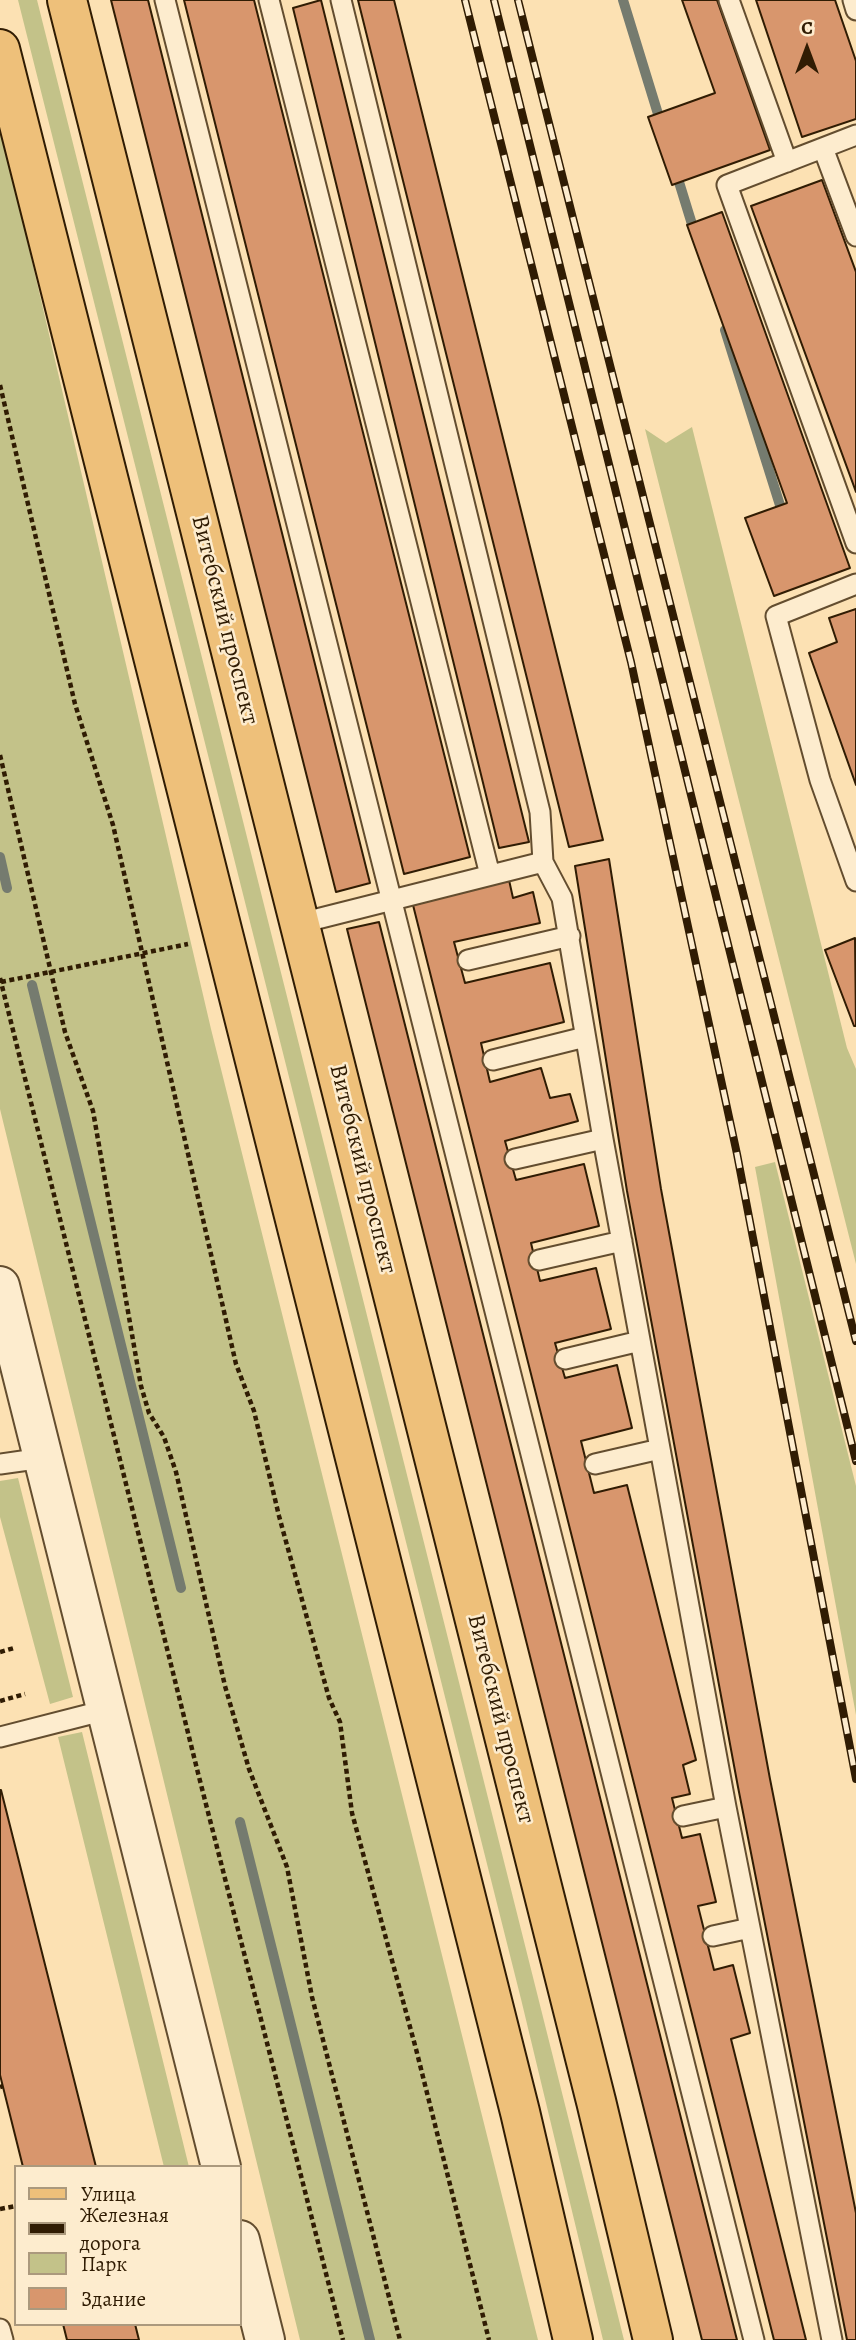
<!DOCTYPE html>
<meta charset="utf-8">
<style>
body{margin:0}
#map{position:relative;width:856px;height:2340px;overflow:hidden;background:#fce1b3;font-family:Alegreya,serif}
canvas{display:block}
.legend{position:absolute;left:14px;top:2165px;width:228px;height:161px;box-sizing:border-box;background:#fdecce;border:2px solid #ab997d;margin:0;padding:9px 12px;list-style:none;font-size:21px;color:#301c03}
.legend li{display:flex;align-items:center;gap:14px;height:35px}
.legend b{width:35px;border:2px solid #ab997d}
.north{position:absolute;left:772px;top:14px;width:70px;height:70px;-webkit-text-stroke:5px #fdecce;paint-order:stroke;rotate:0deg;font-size:19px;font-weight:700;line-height:28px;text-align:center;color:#301c03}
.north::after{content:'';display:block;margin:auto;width:24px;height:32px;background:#301c03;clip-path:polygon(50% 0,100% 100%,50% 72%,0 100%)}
</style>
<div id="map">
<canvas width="856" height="2340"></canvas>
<ul class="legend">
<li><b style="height:9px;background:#eec07a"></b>Улица</li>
<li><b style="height:9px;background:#301c03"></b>Железная дорога</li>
<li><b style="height:19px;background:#c3c289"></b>Парк</li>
<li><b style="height:19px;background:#d8966d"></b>Здание</li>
</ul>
<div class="north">С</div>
</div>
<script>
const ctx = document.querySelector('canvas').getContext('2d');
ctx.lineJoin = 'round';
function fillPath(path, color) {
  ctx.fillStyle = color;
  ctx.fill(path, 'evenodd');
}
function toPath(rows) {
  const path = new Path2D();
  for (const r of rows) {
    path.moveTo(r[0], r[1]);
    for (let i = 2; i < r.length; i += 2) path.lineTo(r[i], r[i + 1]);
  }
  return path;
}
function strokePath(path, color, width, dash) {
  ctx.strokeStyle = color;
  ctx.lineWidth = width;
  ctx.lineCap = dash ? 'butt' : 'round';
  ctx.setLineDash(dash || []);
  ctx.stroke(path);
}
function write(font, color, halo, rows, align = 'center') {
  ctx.font = font + ' Alegreya,serif';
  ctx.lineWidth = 5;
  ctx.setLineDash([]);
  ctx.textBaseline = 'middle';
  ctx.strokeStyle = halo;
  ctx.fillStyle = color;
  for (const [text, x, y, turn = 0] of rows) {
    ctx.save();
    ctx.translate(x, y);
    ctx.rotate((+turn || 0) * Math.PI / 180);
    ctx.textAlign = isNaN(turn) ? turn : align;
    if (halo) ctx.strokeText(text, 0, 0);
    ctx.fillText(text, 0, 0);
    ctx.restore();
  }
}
fillPath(toPath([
 [18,0,37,0,624,2340,603,2340,521,1999],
 [0,124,211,1029,538,2340,300,2340,0,1109],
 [692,427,847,1048,856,1069,856,1264,645,429,666,443],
 [775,1162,856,1486,856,1715,755,1167],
 [18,1478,73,1697,50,1704,0,1517,0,1481],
 [82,1732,189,2167,164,2167,58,1737]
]), '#c3c289');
strokePath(toPath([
 [623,0,662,127],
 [675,169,695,234],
 [725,330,784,518],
 [0,857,7,888],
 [32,985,181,1588],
 [240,1822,370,2340]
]), '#757b6f', 10);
const building = toPath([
 [111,0,148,0,370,883,336,892,111,0],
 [184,0,254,0,470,857,404,874,184,0],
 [321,0,529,842,499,848,293,8,321,0],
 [358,0,394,0,603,840,569,847,358,0],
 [682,0,717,0,770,150,672,185,648,117,715,93,682,0],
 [756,0,835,0,856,61,856,119,802,137,756,0],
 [822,180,856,272,856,492,751,206,822,180],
 [722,212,850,568,774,596,745,518,787,503,687,225,722,212],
 [856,609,856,785,809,653,837,642,829,618,856,609],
 [609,859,661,1189,770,1779,856,2213,856,2340,847,2340,738,1787,627,1191,575,866,609,859],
 [509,880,513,898,533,892,540,923,454,942,465,983,550,963,564,1022,481,1043,490,1082,541,1068,550,1098,570,1094,578,1121,505,1141,516,1180,584,1164,599,1226,531,1243,540,1281,596,1268,611,1329,555,1343,565,1378,617,1365,632,1428,581,1441,594,1493,627,1485,696,1760,683,1765,690,1794,672,1798,682,1838,700,1834,716,1902,698,1906,714,1970,733,1965,750,2033,731,2039,806,2340,774,2340,413,905,509,880],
 [379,922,737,2340,702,2340,347,929,379,922],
 [855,938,856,1026,854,1026,825,950,855,938],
 [0,1790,1,1790,96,2167,23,2167,0,2075,0,1790],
 [63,2324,135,2324,139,2340,67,2340,63,2324]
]);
fillPath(building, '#d8966d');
strokePath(building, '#301c03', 2);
const service = toPath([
 [165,0,754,2340],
 [269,0,490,875],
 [341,0,540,812,543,862,562,898,603,1139,726,1807,832,2340],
 [729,0,787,162],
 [853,0,856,10],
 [856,135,727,185,856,543],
 [823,148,856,236],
 [856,584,776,616,820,780,856,881],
 [301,923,543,862],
 [468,960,570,936],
 [493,1060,585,1037],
 [515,1159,603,1139],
 [539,1260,622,1241],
 [565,1359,640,1341],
 [0,1464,43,1458],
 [595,1464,660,1449],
 [0,1737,106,1710],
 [683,1816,726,1807],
 [713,1936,750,1928],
 [0,2329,3,2340]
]);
const minor = toPath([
 [0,1286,221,2167],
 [240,2240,265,2340]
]);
const primary = toPath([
 [67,0,596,2101,653,2340],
 [0,49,520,2112,573,2340]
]);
strokePath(service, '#634d2f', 23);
strokePath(minor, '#634d2f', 42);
strokePath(primary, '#301c03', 42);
strokePath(toPath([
 [0,385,75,704,113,825,236,1364,254,1411,279,1516,329,1698,340,1722,352,1813,416,2049,489,2340],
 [0,755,65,1032,93,1111,141,1386,149,1413,164,1437,176,1472,225,1686,249,1769,287,1867,312,1997,400,2340],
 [0,978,198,1773,343,2340],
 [1,982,188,944],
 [0,1652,14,1648],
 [0,1701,25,1694],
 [0,2087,3,2086],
 [0,2209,16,2206]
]), '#301c03', 4.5, [5, 3.5]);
strokePath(service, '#fdecce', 19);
strokePath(minor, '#fdecce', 38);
strokePath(primary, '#eec07a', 38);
const rail = toPath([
 [465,0,631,662,737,1154,856,1779],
 [494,0,856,1461],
 [518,0,856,1341]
]);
strokePath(rail, '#301c03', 8);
strokePath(rail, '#fdecce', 5, [16]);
write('24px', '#301c03', '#fdecce', [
 ["Витебский проспект",224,620,76],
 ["Витебский проспект",362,1169,76],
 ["Витебский проспект",500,1719,76]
]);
</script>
